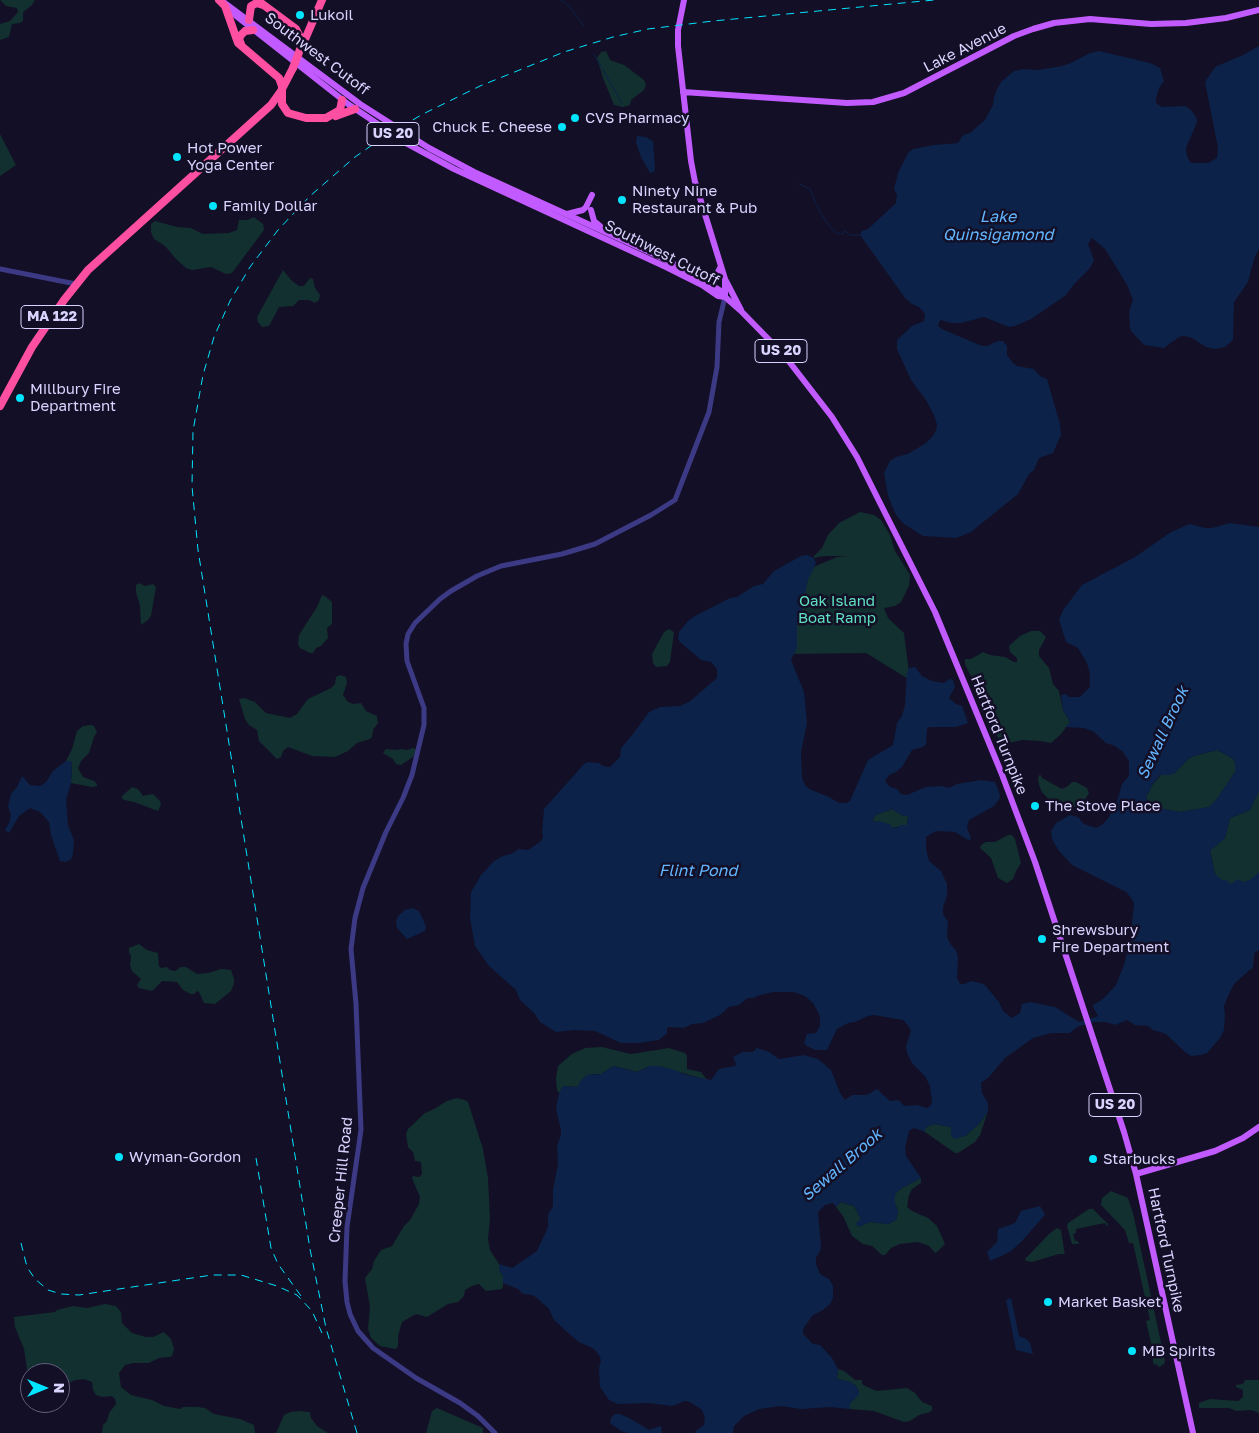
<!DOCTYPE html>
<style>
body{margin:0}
#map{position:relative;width:1259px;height:1433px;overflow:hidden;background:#130f26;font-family:"Golos Text",sans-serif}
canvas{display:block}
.north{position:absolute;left:20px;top:1363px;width:50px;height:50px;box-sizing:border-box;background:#130f26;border:1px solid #625e7d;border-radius:50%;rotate:90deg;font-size:14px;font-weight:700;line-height:20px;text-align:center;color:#d9d4ff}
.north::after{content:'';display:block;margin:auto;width:18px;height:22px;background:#00e5ff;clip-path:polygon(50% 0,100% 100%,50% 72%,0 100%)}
</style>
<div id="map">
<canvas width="1259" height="1433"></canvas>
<div class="north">N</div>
</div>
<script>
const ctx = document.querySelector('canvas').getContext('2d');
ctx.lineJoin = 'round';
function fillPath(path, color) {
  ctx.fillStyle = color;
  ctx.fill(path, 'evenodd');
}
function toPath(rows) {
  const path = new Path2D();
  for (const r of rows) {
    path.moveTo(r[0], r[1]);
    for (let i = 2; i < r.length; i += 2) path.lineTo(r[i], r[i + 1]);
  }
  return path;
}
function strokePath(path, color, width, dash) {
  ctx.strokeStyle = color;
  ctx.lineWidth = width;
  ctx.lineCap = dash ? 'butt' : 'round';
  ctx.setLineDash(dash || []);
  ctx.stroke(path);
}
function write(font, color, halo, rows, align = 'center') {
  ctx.font = font + ' "Golos Text",sans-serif';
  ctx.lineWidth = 5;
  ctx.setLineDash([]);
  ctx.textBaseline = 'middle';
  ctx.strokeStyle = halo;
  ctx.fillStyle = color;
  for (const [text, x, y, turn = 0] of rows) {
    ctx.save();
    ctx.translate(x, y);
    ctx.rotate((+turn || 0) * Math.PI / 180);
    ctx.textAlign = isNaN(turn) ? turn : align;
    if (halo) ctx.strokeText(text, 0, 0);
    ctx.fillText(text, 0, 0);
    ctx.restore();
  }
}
fillPath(toPath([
 [0,0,35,0,31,6,23,12,23,21,20,23,12,24,9,37,0,40,0,24,10,21,18,12,17,8,6,6],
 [606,51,610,60,624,65,644,80,646,85,644,90,631,100,630,105,623,107,614,105,603,78,597,58,601,52],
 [0,134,16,165,0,176],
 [254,217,263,224,264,230,232,273,226,274,211,267,192,270,186,268,177,260,165,246,154,239,151,232,151,224,155,221,177,227,191,228,203,234,229,233,237,230,239,220,247,220],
 [283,270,292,281,299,286,304,286,310,278,313,279,315,288,320,295,319,300,315,303,309,300,299,300,293,306,279,307,269,326,262,327,258,322,257,317],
 [860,512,874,515,881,520,890,535,895,551,910,575,909,586,901,602,895,606,884,608,888,618,904,633,910,680,866,653,789,654,793,626,809,569,837,557,848,556,824,556,814,558,814,556,822,548,828,535,839,523],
 [139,583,145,586,153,584,156,587,151,616,148,620,141,625,140,606,136,592,136,585],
 [322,595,325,596,332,602,332,624,327,628,328,638,321,646,316,648,313,653,310,653,300,648,298,644,299,635,317,607],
 [669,629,674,632,670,662,667,666,656,667,653,663,652,654,664,632],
 [1031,631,1040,631,1046,637,1039,650,1039,656,1049,668,1053,684,1059,691,1063,710,1070,722,1061,734,1051,743,1040,741,1023,740,1008,743,1001,742,990,725,983,702,965,664,965,659,971,659,983,652,990,655,1005,657,1014,662,1017,662,1017,658,1010,652,1009,646,1020,636],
 [340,675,346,677,347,683,343,695,348,702,353,704,361,703,366,711,377,716,378,723,373,730,372,737,370,739,357,743,348,751,335,757,312,756,288,747,283,751,281,757,277,759,259,741,257,730,249,725,245,719,239,699,244,698,255,702,266,713,290,718,297,714,308,699,331,688,335,684,336,677],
 [91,725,94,726,97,732,94,737,89,753,81,761,78,768,83,777,94,781,97,784,97,786,92,787,71,783,72,764,71,761,66,761,72,749,77,731,83,726],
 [413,748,416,749,416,752,413,757,401,765,396,764,393,759,383,753,386,749,397,750,401,749,407,750],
 [1217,750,1232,758,1235,762,1235,772,1217,799,1210,807,1180,812,1163,809,1147,800,1146,797,1153,784,1161,775,1169,775,1175,773,1188,759,1194,756],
 [1040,774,1042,778,1060,788,1062,789,1068,786,1072,782,1076,782,1087,788,1089,793,1084,801,1078,806,1067,810,1061,809,1055,806,1042,792,1039,785,1038,778],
 [132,787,138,789,143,796,153,794,160,801,161,805,158,811,134,802,124,800,121,797],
 [1258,791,1259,791,1259,950,1254,953,1253,967,1251,970,1215,874,1210,850,1225,838,1230,818,1250,810],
 [892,809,901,815,908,816,907,825,892,828,872,820,876,815],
 [1008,835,1012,835,1015,839,1021,863,1016,871,1013,879,1007,883,998,878,991,858,980,848,981,845,986,842,995,842],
 [139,944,147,950,158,953,159,966,161,968,167,967,170,970,175,971,181,967,186,967,197,974,208,973,221,969,231,970,234,979,234,984,231,991,215,1004,204,1003,199,992,197,991,194,994,191,994,183,990,177,982,162,981,152,991,139,988,137,985,141,979,132,971,130,965,131,956,129,952,129,948],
 [602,1047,631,1054,669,1048,685,1053,687,1056,687,1069,701,1072,707,1080,658,1066,650,1066,637,1072,614,1066,601,1074,592,1074,577,1087,566,1086,562,1088,560,1093,557,1091,556,1078,558,1066,572,1054,585,1048],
 [457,1098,465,1100,468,1102,483,1149,488,1178,490,1219,488,1239,490,1250,499,1264,499,1270,503,1276,503,1286,502,1289,486,1291,479,1284,472,1286,465,1290,464,1296,458,1302,448,1304,427,1317,416,1314,402,1322,398,1336,398,1346,396,1349,380,1346,371,1338,368,1329,370,1307,365,1278,372,1269,374,1261,381,1250,392,1246,404,1226,410,1220,419,1204,420,1197,412,1178,413,1176,419,1177,422,1174,421,1162,415,1161,413,1152,408,1147,406,1134,408,1129,425,1113,434,1109,447,1101],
 [988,1111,980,1135,975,1142,958,1153,955,1153,925,1132,925,1129,928,1126,935,1124,951,1127,952,1133,959,1137,965,1136,979,1124],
 [921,1178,921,1183,912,1189,909,1195,907,1207,912,1211,928,1218,937,1226,945,1244,937,1252,935,1253,929,1246,918,1242,900,1244,891,1248,885,1255,882,1255,872,1246,863,1244,852,1236,843,1216,836,1207,841,1202,854,1206,861,1219,858,1227,870,1222,888,1224,896,1220,898,1211,895,1203,895,1194,902,1188],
 [1111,1191,1128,1198,1133,1213,1165,1361,1164,1364,1159,1367,1156,1364,1154,1365,1153,1362,1153,1352,1146,1321,1150,1320,1133,1243,1129,1243,1125,1230,1101,1205,1102,1198],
 [1089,1209,1093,1209,1108,1224,1107,1227,1105,1223,1076,1229,1076,1233,1073,1234,1075,1241,1078,1241,1079,1244,1072,1244,1067,1226,1068,1223],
 [1057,1228,1061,1230,1065,1256,1065,1254,1059,1254,1032,1262,1026,1261,1025,1259,1049,1234],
 [105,1304,116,1306,121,1312,122,1323,132,1333,146,1337,153,1337,164,1332,171,1339,174,1349,172,1356,169,1357,159,1358,149,1363,133,1363,125,1365,119,1373,121,1387,131,1395,152,1400,164,1406,180,1409,183,1407,198,1407,205,1408,214,1414,240,1419,254,1425,255,1433,102,1433,103,1425,107,1421,109,1413,116,1404,115,1399,112,1396,102,1397,96,1395,93,1390,92,1382,84,1379,76,1380,68,1383,60,1391,60,1373,30,1373,30,1390,24,1349,15,1327,14,1317,55,1312,57,1310,73,1306,87,1308],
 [838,1369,844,1371,855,1380,862,1380,862,1384,865,1386,877,1391,907,1388,915,1393,922,1402,932,1406,932,1410,930,1412,919,1415,910,1421,904,1422,874,1411,850,1409,850,1403,858,1395,859,1392,856,1386,850,1382,837,1379],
 [1245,1380,1259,1380,1259,1413,1251,1410,1236,1411,1229,1408,1199,1408,1199,1403,1210,1399,1238,1401,1243,1397,1243,1390,1236,1387,1236,1385,1243,1384],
 [437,1408,483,1428,483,1433,426,1433,432,1411],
 [299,1411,310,1412,311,1418,317,1426,328,1433,276,1433,284,1415,291,1412]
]), '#12302f');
fillPath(toPath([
 [1259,46,1259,249,1254,259,1248,282,1234,302,1233,340,1225,347,1215,349,1206,347,1192,338,1184,336,1179,337,1164,348,1144,345,1131,331,1130,327,1129,312,1133,300,1127,285,1105,249,1092,238,1088,244,1094,260,1090,268,1075,283,1065,296,1031,319,1015,326,1009,327,984,317,961,323,952,323,940,320,938,326,942,329,982,346,987,346,998,341,1003,341,1007,346,1007,355,1013,363,1017,366,1034,369,1040,376,1047,379,1060,424,1061,435,1053,453,1039,458,1034,470,1029,474,1018,494,971,532,956,538,923,536,904,524,896,515,888,496,884,473,890,461,896,457,908,454,926,443,933,436,936,430,937,424,933,413,926,400,911,380,897,349,897,340,912,326,924,321,925,314,919,307,912,304,905,298,860,235,862,231,868,229,896,203,897,195,894,189,898,173,908,153,913,149,934,145,958,143,963,135,970,133,985,120,993,105,994,97,998,87,1002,81,1014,71,1024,69,1038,70,1062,66,1071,63,1090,53,1099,51,1150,63,1160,68,1164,81,1159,88,1156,99,1156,103,1162,107,1185,106,1190,109,1196,117,1197,122,1186,148,1187,156,1190,162,1193,163,1208,163,1217,158,1218,148,1205,82,1213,70,1217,66,1243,55],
 [637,136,646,137,653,141,655,169,654,172,650,173,641,157,636,143],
 [1230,523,1259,527,1259,791,1250,810,1230,818,1225,838,1210,851,1215,874,1222,880,1226,880,1231,884,1238,879,1243,882,1250,880,1259,872,1259,950,1256,951,1253,956,1253,967,1234,984,1228,996,1224,1006,1225,1015,1224,1030,1220,1038,1207,1053,1201,1055,1191,1056,1185,1052,1166,1034,1153,1030,1148,1026,1135,1025,1127,1020,1115,1025,1106,1022,1093,1022,1077,1027,1070,1033,1051,1033,1033,1038,1005,1058,989,1077,981,1083,982,1093,988,1103,988,1111,979,1124,965,1136,954,1139,951,1136,951,1127,935,1124,928,1126,925,1129,925,1132,914,1128,909,1131,905,1148,906,1156,921,1178,902,1188,895,1194,895,1203,898,1211,896,1220,888,1224,871,1222,858,1227,856,1223,861,1219,854,1206,841,1202,836,1207,833,1203,825,1205,818,1212,821,1247,820,1251,816,1258,816,1264,820,1274,829,1279,833,1286,833,1297,831,1303,823,1310,813,1315,803,1329,803,1334,813,1344,820,1345,832,1358,838,1369,837,1379,851,1382,856,1386,859,1392,859,1395,850,1403,850,1409,830,1407,801,1409,781,1406,759,1409,744,1416,734,1426,733,1433,695,1433,697,1430,704,1425,705,1418,702,1410,690,1402,685,1401,672,1406,649,1403,618,1404,609,1400,600,1387,599,1368,601,1360,599,1355,594,1349,579,1342,567,1332,554,1320,549,1309,537,1298,532,1295,523,1294,518,1289,503,1283,503,1276,499,1270,499,1264,512,1268,537,1251,548,1227,548,1215,553,1206,553,1190,558,1164,557,1146,561,1135,561,1130,556,1109,559,1093,563,1086,577,1087,579,1085,579,1082,587,1075,601,1074,614,1066,637,1072,650,1066,658,1066,675,1070,683,1074,711,1080,719,1069,735,1066,736,1064,733,1057,742,1052,753,1052,757,1048,769,1052,779,1059,804,1055,818,1059,831,1070,840,1093,845,1100,852,1095,867,1095,877,1089,890,1101,899,1100,904,1106,917,1105,927,1108,931,1105,932,1102,930,1086,925,1076,912,1063,907,1053,906,1046,911,1031,909,1027,903,1020,874,1015,868,1016,855,1022,848,1023,837,1029,827,1050,815,1050,807,1046,804,1043,807,1034,816,1033,820,1026,820,1018,818,1012,813,1003,805,996,794,992,774,992,760,995,753,998,748,998,739,1005,729,1007,720,1015,703,1023,692,1024,684,1028,670,1027,667,1028,667,1033,659,1040,639,1043,621,1043,595,1031,574,1030,556,1032,540,1022,534,1013,520,1000,516,990,489,966,475,946,470,918,471,892,481,875,494,861,503,856,511,854,519,849,528,850,540,842,543,837,542,832,544,809,584,764,587,762,599,763,603,766,610,767,620,757,621,748,633,734,649,712,660,707,680,706,689,702,717,678,717,669,711,662,701,660,680,642,678,639,679,632,688,621,695,616,730,598,737,597,754,586,763,584,774,571,801,556,807,555,814,558,816,563,808,580,802,610,797,621,797,648,791,660,804,692,807,723,801,752,802,778,805,785,809,789,829,797,839,803,846,803,850,801,868,760,893,745,897,723,902,716,905,705,907,673,909,668,915,667,922,676,932,681,944,683,949,679,953,680,955,687,949,698,956,704,962,706,968,723,956,727,929,727,927,729,926,744,923,747,912,750,902,767,896,772,889,775,885,781,890,787,897,789,901,794,907,795,926,787,941,786,949,788,957,784,981,780,995,782,999,792,1000,798,994,806,969,820,967,827,971,839,968,840,955,832,936,831,926,837,926,849,929,861,941,871,947,884,947,896,943,907,943,914,948,922,947,937,951,945,956,950,958,957,957,978,960,984,964,984,972,981,984,984,999,1002,1003,1011,1012,1018,1020,1013,1022,1004,1030,1002,1055,1007,1079,1022,1096,1017,1098,1016,1093,1007,1093,1005,1103,999,1116,985,1124,965,1130,942,1134,904,1132,899,1126,892,1072,865,1059,851,1052,839,1051,831,1056,823,1070,815,1078,817,1084,824,1096,828,1103,824,1109,817,1118,798,1122,784,1129,776,1129,761,1123,752,1115,746,1106,743,1094,732,1084,728,1066,727,1070,722,1063,710,1061,695,1066,694,1069,697,1080,697,1090,687,1090,675,1087,663,1078,648,1066,642,1059,620,1063,610,1082,585,1135,557,1171,532,1190,524,1205,528,1212,528],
 [1217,750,1232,758,1235,762,1235,772,1217,799,1209,807,1180,812,1163,809,1147,800,1146,797,1153,784,1160,775,1169,775,1175,773,1188,759,1194,756],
 [892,809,901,815,908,816,907,825,900,825,897,828,892,828,891,825,880,821,876,822,872,820,876,815],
 [66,761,71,761,72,764,71,783,66,800,68,825,74,840,73,854,71,859,66,862,60,861,51,835,49,822,40,812,30,808,19,816,9,833,5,830,9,823,11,815,8,806,11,794,17,787,22,776,30,785,40,786,46,782,53,771],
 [412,908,419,911,426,926,425,931,407,939,397,928,396,922,398,916,405,910],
 [1040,1206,1045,1214,1044,1216,1022,1241,1010,1252,990,1261,987,1252,997,1242,998,1229,1015,1223,1021,1211],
 [1011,1298,1019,1336,1026,1339,1030,1343,1033,1354,1016,1350,1006,1300],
 [615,1414,620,1414,631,1419,649,1430,661,1426,662,1433,628,1433,621,1431,610,1423,611,1418]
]), '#0c2248');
strokePath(toPath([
 [561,0,569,6,584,26],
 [594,54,622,103],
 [630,113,642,121,662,125],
 [799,184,810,189,816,204,826,222,836,233,842,234,845,231,850,235,861,235]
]), '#0c2248', 1);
strokePath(toPath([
 [0,269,76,284],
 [495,1433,478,1416,460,1403,416,1378,373,1348,358,1331,350,1314,347,1302,345,1281,347,1227,361,1130,356,1004,351,949,355,918,363,888,386,832,403,798,412,775,424,725,424,708,407,661,406,644,408,634,415,623,440,599,451,591,477,576,501,566,562,554,595,544,651,515,675,500,709,412,717,367,719,322,725,297]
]), '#3d3a85', 5);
strokePath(toPath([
 [684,0,678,30,678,46,691,161,695,182,725,279,725,297],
 [222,1,360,104,429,148,474,172,658,256,695,275,721,291,725,297,741,311,784,355,832,417,857,457,878,499,935,612,1001,772,1035,862,1124,1132,1136,1174,1193,1433],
 [231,12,348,104,406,143,454,169,666,267,702,285,718,296,725,297],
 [683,92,847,103,873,102,904,93,1014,36,1033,29,1054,23,1090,19,1151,24,1186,23,1226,18,1259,10],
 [591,210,594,221,600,226],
 [567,214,583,210,586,207,592,195],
 [703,280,716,276,721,266],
 [726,281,741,310],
 [1136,1174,1215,1151,1243,1138,1259,1127]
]), '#c25bff', 6);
strokePath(toPath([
 [219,0,225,6,238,43,279,78,282,86,282,104,288,113,306,118,326,118,340,110,342,100],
 [257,0,296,29,303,43],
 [249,20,251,6,257,3,263,5],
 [241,44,239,39,241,35,245,31,253,30],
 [303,44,322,0],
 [336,116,355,109],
 [0,406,32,347,64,300,88,270,271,105,281,91,293,68]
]), '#ff4fa3', 8);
strokePath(toPath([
 [256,1158,271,1248,278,1264,301,1296],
 [21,1243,27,1267,35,1279,48,1290,61,1294,79,1295,212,1275,241,1275,277,1286,297,1295,312,1311,322,1333],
 [357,1433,326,1328,310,1249,198,550,192,486,193,431,203,375,214,337,230,301,250,267,278,230,310,196,355,157,385,136,423,114,480,86,564,52,613,37,648,29,713,21,934,0]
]), '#00e5ff', 1, [8, 6]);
strokePath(toPath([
 [293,68,301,47]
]), '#ff4fa3', 8);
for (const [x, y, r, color] of [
 [300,15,5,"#00e5ff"],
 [575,118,5,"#00e5ff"],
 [562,127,5,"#00e5ff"],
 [177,157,5,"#00e5ff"],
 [622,200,5,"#00e5ff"],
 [213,206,5,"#00e5ff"],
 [20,398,5,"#00e5ff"],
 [1035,806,5,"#00e5ff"],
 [1042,939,5,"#00e5ff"],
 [119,1157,5,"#00e5ff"],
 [1093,1159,5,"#00e5ff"],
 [1048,1302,5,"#00e5ff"],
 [1132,1351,5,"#00e5ff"]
]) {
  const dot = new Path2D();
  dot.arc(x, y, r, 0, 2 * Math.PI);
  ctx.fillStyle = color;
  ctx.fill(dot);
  strokePath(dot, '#130f26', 2);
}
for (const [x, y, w] of [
 [393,134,52],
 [52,317,62],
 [781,351,52],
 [1115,1105,52]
]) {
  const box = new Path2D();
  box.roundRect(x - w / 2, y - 11.5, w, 23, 4);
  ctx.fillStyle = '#130f26';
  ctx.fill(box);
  strokePath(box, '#d9d4ff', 1);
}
write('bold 14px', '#d9d4ff', null, [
 ["US 20",393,134],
 ["MA 122",52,317],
 ["US 20",781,351],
 ["US 20",1115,1105]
]);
write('15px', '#d9d4ff', '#130f26', [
 ["Lukoil",310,15],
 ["CVS Pharmacy",585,118],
 ["Chuck E. Cheese",552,127,"right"],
 ["Hot Power",187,148],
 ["Yoga Center",187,165],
 ["Ninety Nine",632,191],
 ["Restaurant & Pub",632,208],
 ["Family Dollar",223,206],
 ["Millbury Fire",30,389],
 ["Department",30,406],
 ["The Stove Place",1045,806],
 ["Shrewsbury",1052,930],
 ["Fire Department",1052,947],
 ["Wyman-Gordon",129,1157],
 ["Starbucks",1103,1159],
 ["Market Basket",1058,1302],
 ["MB Spirits",1142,1351]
], 'left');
write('15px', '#d9d4ff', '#130f26', [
 ["Lake Avenue",965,48,-27],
 ["Southwest Cutoff",317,54,37],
 ["Southwest Cutoff",662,253,27],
 ["Hartford Turnpike",999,735,68],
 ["Creeper Hill Road",341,1180,-84],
 ["Hartford Turnpike",1166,1250,78]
]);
write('15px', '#5fe0c0', '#130f26', [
 ["Oak Island",837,601],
 ["Boat Ramp",837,618]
]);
write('italic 16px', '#62b6ff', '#130f26', [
 ["Lake",998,217],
 ["Quinsigamond",998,235],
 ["Sewall Brook",1163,733,-65],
 ["Flint Pond",698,871],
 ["Sewall Brook",842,1165,-41]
]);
</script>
